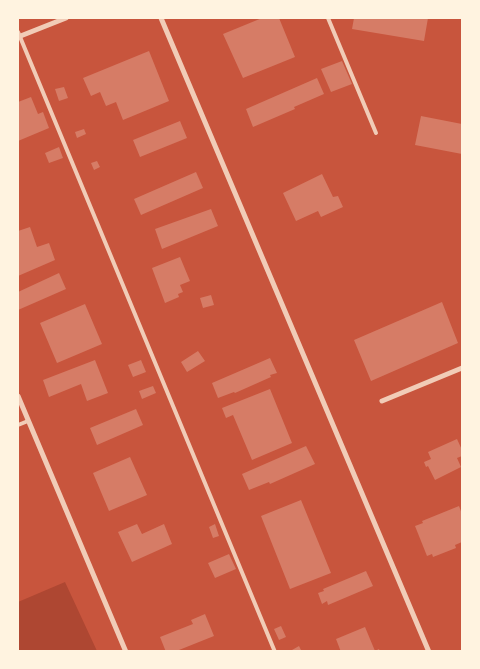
<!DOCTYPE html>
<style>
body{margin:0}
#map{position:relative;width:480px;height:669px;overflow:hidden;background:#c8553d;font-family:Raleway,sans-serif}
canvas{display:block}
.frame{position:absolute;inset:0;border:19px solid #fff3e0;pointer-events:none}
</style>
<div id="map">
<canvas width="480" height="669"></canvas>
<div class="frame"></div>
</div>
<script>
const ctx = document.querySelector('canvas').getContext('2d');
ctx.lineJoin = 'round';
function fillPath(path, color) {
  ctx.fillStyle = color;
  ctx.fill(path, 'evenodd');
}
function toPath(rows) {
  const path = new Path2D();
  for (const r of rows) {
    path.moveTo(r[0], r[1]);
    for (let i = 2; i < r.length; i += 2) path.lineTo(r[i], r[i + 1]);
  }
  return path;
}
function strokePath(path, color, width, dash) {
  ctx.strokeStyle = color;
  ctx.lineWidth = width;
  ctx.lineCap = dash ? 'butt' : 'round';
  ctx.setLineDash(dash || []);
  ctx.stroke(path);
}
fillPath(toPath([
 [65,582,97,651,18,651,18,602]
]), '#ae4732');
fillPath(toPath([
 [262,18,279,18,295,57,243,78,223,34],
 [354,18,428,18,424,41,352,29],
 [149,51,169,101,123,120,116,102,106,106,100,92,91,96,83,78],
 [342,61,352,84,331,92,321,69],
 [317,78,324,94,294,107,295,109,253,127,246,109],
 [64,87,68,98,59,101,55,89],
 [31,97,38,114,43,112,49,128,18,141,18,102],
 [421,116,462,124,462,154,415,145],
 [180,121,187,138,140,157,133,140],
 [84,129,86,134,77,138,75,132],
 [59,147,63,158,49,163,45,153],
 [97,161,100,167,94,170,91,163],
 [196,172,203,188,141,215,134,199],
 [322,174,333,197,338,196,343,207,321,217,318,211,296,221,283,193],
 [211,209,218,226,162,249,155,229],
 [30,227,37,247,49,243,55,260,18,276,18,231],
 [180,257,190,281,180,285,183,292,178,294,179,297,165,303,152,268],
 [59,273,66,289,18,310,18,292],
 [211,295,214,305,203,308,200,298],
 [442,302,458,343,371,381,354,340],
 [85,304,102,344,57,363,40,323],
 [198,351,205,361,187,372,181,362],
 [270,358,277,373,270,375,271,377,235,393,234,392,218,398,212,383],
 [95,360,108,393,87,401,81,384,49,397,43,380],
 [141,360,146,372,133,377,128,365],
 [153,386,156,393,142,399,139,391],
 [270,389,292,443,252,460,233,415,226,418,222,408],
 [136,409,143,425,97,445,90,428],
 [457,439,462,450,462,456,457,458,461,467,435,480,428,466,426,467,424,462,431,459,428,452],
 [306,446,315,464,270,484,269,482,249,490,242,474],
 [130,457,147,495,109,511,93,473],
 [301,500,331,573,290,589,261,516],
 [459,506,462,514,462,542,455,545,456,548,433,557,432,554,427,556,415,526,423,523,422,521],
 [137,524,142,534,164,524,172,544,132,562,118,532],
 [215,524,219,536,213,538,209,527],
 [229,554,236,569,215,578,208,563],
 [366,571,373,586,328,605,327,601,322,604,318,593,324,591,323,589],
 [205,614,214,636,174,652,166,652,160,637,193,624,191,620],
 [281,626,286,637,279,640,274,629],
 [365,627,375,651,379,649,380,652,341,652,336,639],
 [299,646,302,652,293,652,292,650]
]), '#d67c66');
strokePath(toPath([
 [328,18,376,133],
 [18,32,275,652],
 [18,425,28,421]
]), '#f1ccb7', 4);
strokePath(toPath([
 [161,18,429,652],
 [18,37,66,18],
 [18,396,126,652],
 [382,401,462,368]
]), '#f1ccb7', 5);
</script>
